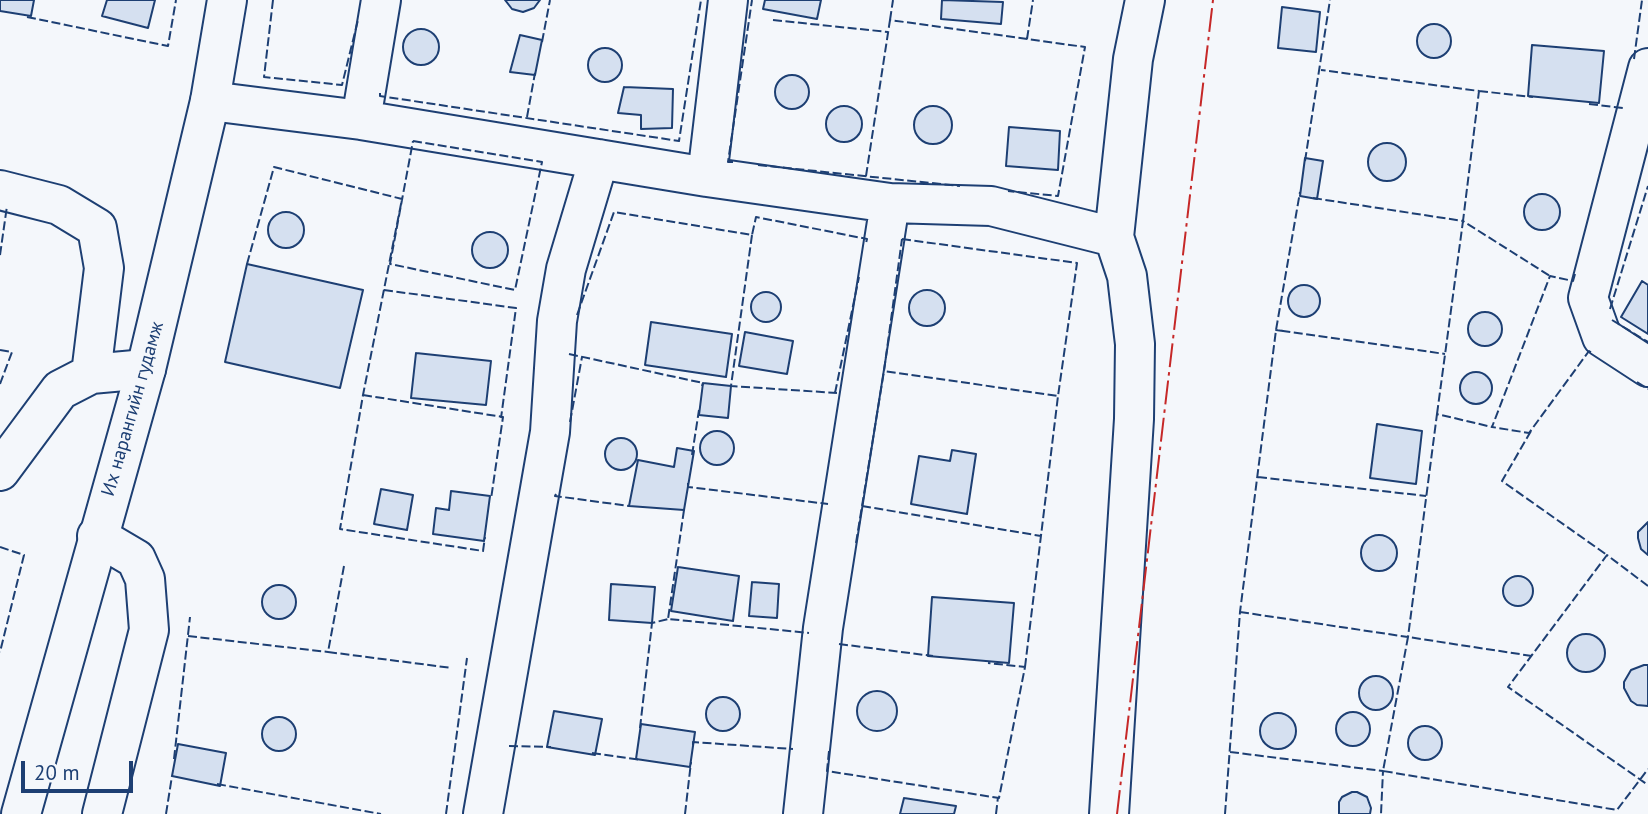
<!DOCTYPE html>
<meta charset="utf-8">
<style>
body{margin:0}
#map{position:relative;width:1648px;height:814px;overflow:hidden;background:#f4f7fb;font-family:"PT Sans",sans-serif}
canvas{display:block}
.scale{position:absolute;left:21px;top:761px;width:112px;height:32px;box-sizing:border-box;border:4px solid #1d3f73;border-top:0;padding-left:9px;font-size:21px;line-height:24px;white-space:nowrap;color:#1d3f73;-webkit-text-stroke:5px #f4f7fb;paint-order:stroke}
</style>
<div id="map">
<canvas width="1648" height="814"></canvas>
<div class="scale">20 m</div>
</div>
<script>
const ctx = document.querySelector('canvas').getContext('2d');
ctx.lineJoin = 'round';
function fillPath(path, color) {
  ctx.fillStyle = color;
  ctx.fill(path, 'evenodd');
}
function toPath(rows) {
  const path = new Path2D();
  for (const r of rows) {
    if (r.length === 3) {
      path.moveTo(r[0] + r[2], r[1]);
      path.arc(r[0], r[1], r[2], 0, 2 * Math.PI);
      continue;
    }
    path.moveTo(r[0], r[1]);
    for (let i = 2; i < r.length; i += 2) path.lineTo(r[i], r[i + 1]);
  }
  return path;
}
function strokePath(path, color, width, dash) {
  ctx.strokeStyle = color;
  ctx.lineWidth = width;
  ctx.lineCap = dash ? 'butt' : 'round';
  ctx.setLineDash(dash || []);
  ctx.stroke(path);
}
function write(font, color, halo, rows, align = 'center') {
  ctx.font = font + ' "PT Sans",sans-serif';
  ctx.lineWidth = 5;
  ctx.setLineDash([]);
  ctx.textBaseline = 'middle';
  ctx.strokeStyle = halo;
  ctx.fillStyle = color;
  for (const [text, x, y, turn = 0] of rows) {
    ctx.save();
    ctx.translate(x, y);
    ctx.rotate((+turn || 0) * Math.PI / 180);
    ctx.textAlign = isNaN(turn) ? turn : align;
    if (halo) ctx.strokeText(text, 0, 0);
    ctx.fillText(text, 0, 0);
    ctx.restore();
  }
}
const building = toPath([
 [0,0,34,0,31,16,0,11,0,0],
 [107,0,155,0,148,28,102,16,107,0],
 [505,0,540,0,534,8,523,12,512,9,505,0],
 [765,0,821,0,817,19,763,9,765,0],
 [942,0,1003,2,1001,24,941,19,942,0],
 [1282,7,1320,12,1316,52,1278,48,1282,7],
 [1434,41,17],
 [421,47,18],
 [520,35,542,40,535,75,510,72,520,35],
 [1532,45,1604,51,1599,103,1528,96,1532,45],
 [605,65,17],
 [792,92,17],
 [624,87,673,89,672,128,641,129,641,115,618,113,624,87],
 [844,124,18],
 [933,125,19],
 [1009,127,1060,131,1058,170,1006,166,1009,127],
 [1387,162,19],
 [1305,158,1323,161,1317,199,1300,196,1305,158],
 [1542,212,18],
 [286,230,18],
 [490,250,18],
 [247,264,363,290,340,388,225,362,247,264],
 [1642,281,1648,285,1648,334,1621,317,1642,281],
 [1304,301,16],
 [927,308,18],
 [766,307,15],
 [1485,329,17],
 [651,322,732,334,726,377,645,365,651,322],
 [745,332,793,341,787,374,739,366,745,332],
 [416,353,491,361,486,405,411,398,416,353],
 [1476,388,16],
 [703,383,731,386,728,418,699,415,703,383],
 [1377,424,1422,431,1416,484,1370,478,1377,424],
 [717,448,17],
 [621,454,16],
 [677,448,694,451,684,510,629,506,638,460,674,467,677,448],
 [952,450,976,454,967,514,911,504,919,456,950,461,952,450],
 [381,489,413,495,407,530,374,524,381,489],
 [451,491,490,496,484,541,433,534,436,508,449,510,451,491],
 [1648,522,1648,555,1641,549,1638,538,1638,532,1648,522],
 [1379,553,18],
 [678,567,739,576,733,621,671,611,678,567],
 [1518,591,15],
 [752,582,779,584,777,618,749,616,752,582],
 [611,584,655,587,652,623,609,620,611,584],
 [279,602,17],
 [932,597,1014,603,1009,663,928,656,932,597],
 [1586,653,19],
 [1644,665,1648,665,1648,706,1637,705,1631,701,1624,688,1624,682,1631,670,1644,665],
 [1376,693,17],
 [877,711,20],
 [723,714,17],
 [554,711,602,719,595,755,547,747,554,711],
 [1353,729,17],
 [1278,731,18],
 [279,734,17],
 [641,724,695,732,690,767,636,759,641,724],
 [1425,743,17],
 [178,744,226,753,220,786,172,776,178,744],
 [1352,792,1357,792,1367,797,1371,808,1370,814,1339,814,1339,802,1342,797,1352,792],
 [904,798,956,806,954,814,900,814,904,798]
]);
fillPath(building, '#d5e0f0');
strokePath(building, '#1d3f73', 2);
const minor = toPath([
 [1648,68,1588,298,1602,337,1648,367],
 [210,101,361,120,707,177,890,203,991,206,1114,237,1127,276,1135,344,1134,419,1109,814],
 [361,120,381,0],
 [707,177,728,0],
 [0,190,59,205,97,228,104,268,91,374],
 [1114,237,1133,59,1145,0],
 [0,471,60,390,91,374,146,369],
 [97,536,136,559,145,579,149,630,102,814],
 [483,814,550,432,557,321,566,269,599,159],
 [803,814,823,628,890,203]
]);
const major = toPath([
 [21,814,146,369,210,101,227,0]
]);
strokePath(minor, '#1d3f73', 42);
strokePath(major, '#1d3f73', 42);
strokePath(minor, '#f4f7fb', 38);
strokePath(major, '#f4f7fb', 38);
strokePath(toPath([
 [273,0,264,77,342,85,358,20],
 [27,17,168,46,176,0],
 [773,20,888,32],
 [890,20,893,0],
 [1027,39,1033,0],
 [542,42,550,0],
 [1634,59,1642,0],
 [1479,91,1533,97],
 [380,93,380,96,679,141,701,0],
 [1589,104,1623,108],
 [527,117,535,73],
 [413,141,542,162,515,290,390,264,413,141],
 [1305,161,1330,0],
 [733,162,728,162,752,0],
 [758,165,960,186],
 [866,176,890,20,1085,47,1058,196,1008,191],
 [1313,198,1463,221,1479,91,1321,70],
 [752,235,731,386,837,393],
 [902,239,1077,263,1058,396,884,371,902,239],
 [0,255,7,206],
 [247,264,274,167,402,199,363,395,340,529,483,551,485,537],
 [1575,274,1573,281,1550,276,1492,427,1529,433,1589,351,1593,354],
 [384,290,516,308,501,418],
 [1610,309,1648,186],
 [577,315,614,212,752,235,756,217,867,239,866,243],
 [1612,320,1648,342],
 [1283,331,1276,330,1445,354],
 [0,350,12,352,0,384],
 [569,354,703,383,702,386],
 [1637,382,1648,389],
 [835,393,859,277],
 [363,395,503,417,491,499],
 [1437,414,1463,221,1550,276],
 [570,422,582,357],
 [1531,431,1502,481,1607,555],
 [692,455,699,410],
 [1258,477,1426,496],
 [688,483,688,487,828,504],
 [556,494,555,496,629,506],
 [862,506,1041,536],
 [684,510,668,619,809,633],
 [856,543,884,371],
 [0,547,24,555,0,652],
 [344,566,328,652,452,668],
 [1648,586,1607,555,1508,687,1648,785],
 [1240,612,1408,637,1437,414,1492,427],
 [188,636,328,652],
 [839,644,933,656],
 [1532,656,1408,637,1383,771,1617,810,1648,769],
 [1025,667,1058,396],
 [640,728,652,623,668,619],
 [693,745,693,742,793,749],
 [509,746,551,747],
 [829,751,827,771,999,798,1025,667,988,663],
 [1230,752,1383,771,1381,814],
 [592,753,641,760],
 [174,759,190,617],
 [217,784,381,814],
 [166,814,172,776],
 [446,814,467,658],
 [685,814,691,762],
 [996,814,998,797],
 [1225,814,1240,612,1276,330,1300,192]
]), '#1d3f73', 2, [9, 3.5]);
strokePath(toPath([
 [1117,814,1213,0]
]), '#c62828', 2, [24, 5, 3.5, 5]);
write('19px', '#1d3f73', '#f4f7fb', [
 ["Их нарангийн гудамж",133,409,-74]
]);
</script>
